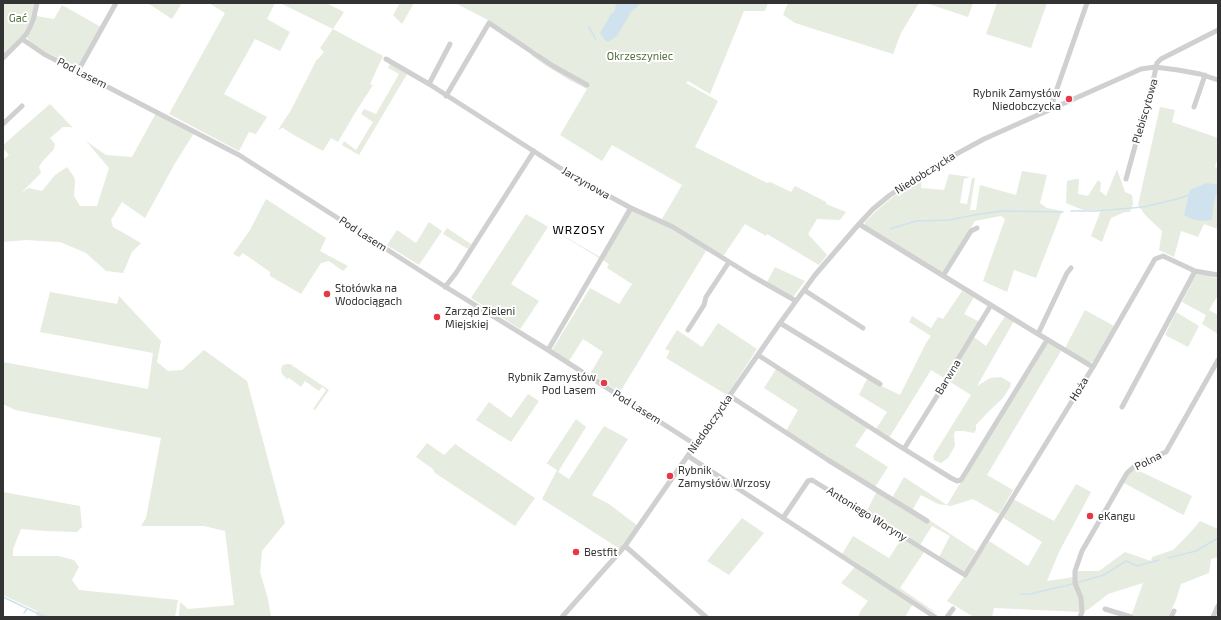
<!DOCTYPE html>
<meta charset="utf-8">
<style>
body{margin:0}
#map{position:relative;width:1221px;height:620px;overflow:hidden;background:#fff;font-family:"Exo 2",sans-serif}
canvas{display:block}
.frame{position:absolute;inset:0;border:4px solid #333;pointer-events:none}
</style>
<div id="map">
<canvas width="1221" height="620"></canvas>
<div class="frame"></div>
</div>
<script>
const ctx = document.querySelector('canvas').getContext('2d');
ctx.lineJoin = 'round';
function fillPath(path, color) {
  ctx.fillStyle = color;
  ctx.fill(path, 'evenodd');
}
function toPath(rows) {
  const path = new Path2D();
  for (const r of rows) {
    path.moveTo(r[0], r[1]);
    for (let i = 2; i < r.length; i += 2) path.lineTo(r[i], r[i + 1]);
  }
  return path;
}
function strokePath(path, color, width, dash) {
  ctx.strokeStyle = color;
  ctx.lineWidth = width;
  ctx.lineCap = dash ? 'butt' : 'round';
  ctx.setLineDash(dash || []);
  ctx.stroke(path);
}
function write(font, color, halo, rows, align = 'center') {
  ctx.font = font + ' "Exo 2",sans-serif';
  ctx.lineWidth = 4;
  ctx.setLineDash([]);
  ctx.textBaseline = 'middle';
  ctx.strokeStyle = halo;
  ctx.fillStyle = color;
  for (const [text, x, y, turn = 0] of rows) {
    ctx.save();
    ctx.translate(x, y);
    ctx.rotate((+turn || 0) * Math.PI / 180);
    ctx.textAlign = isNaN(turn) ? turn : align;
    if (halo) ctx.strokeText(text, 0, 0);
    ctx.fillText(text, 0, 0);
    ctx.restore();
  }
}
fillPath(toPath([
 [3,3,37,3,28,33,36,22,36,16,54,19,62,5,101,27,84,57,77,67,40,49,29,41,26,36,3,59],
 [149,3,182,3,172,19,149,4],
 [209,3,275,3,267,19,290,32,280,51,255,39,224,94,267,117,256,134,249,132,239,151,169,114,225,13],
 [280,3,326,3,344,12,333,29,383,56,370,84,373,85,355,113,338,142,331,138,323,151,292,134,283,128,284,127,278,130,291,110,317,59,318,59,324,52,320,48,333,29],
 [400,3,414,3,402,24,393,15],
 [455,3,768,3,765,11,744,11,710,94,688,81,686,83,718,101,695,147,767,183,770,182,791,192,795,186,826,202,826,204,846,212,840,220,817,219,808,234,827,255,819,265,767,234,766,236,745,224,724,255,706,251,620,392,590,374,603,352,583,339,569,361,552,350,590,288,619,304,632,284,607,268,609,264,548,227,511,284,539,301,521,328,520,329,471,298,526,214,600,257,629,205,662,219,682,185,612,145,602,161,560,135,587,89,571,81,545,65,531,55,539,53,517,40,486,19],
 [788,3,919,3,901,33,893,54,795,23,783,15],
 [926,3,973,3,968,17],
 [997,3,1047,3,1031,48,986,34],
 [390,64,407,74,359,155,342,145,344,141,356,150,373,122,361,114,364,109,376,114,399,74,388,68],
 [50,104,73,128,70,127,63,127,50,138,55,144,54,149,42,162,39,167,41,173,21,193,28,188,42,191,55,175,67,167,74,177,75,181,74,196,80,206,97,206,109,168,86,141,106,155,132,157,156,113,194,133,174,165,145,218,122,202,111,220,113,227,141,243,132,252,123,273,106,271,86,253,60,242,26,240,3,242,3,160,9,155,3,148,3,145],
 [1160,107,1175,110,1172,122,1218,138,1218,157,1215,167,1218,168,1218,229,1204,224,1198,237,1181,231,1174,257,1159,250,1162,231,1146,216,1138,205],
 [1117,169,1125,192,1132,195,1133,204,1130,212,1125,212,1111,218,1102,242,1091,236,1101,210,1083,210,1066,203,1067,181,1076,179,1079,179,1079,182,1078,194,1088,196,1098,180,1101,183,1100,191,1106,196],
 [1022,171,1047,175,1040,203,1047,208,1062,211,1036,278,1014,270,1007,292,983,281,1005,219,1001,216,975,221,944,274,866,227,865,224,865,222,876,211,899,192,922,178,921,188,944,190,949,174,970,177,964,179,960,203,967,204,972,178,975,178,970,210,976,210,980,185,1016,195],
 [266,199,326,238,320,251,348,266,343,271,329,261,321,263,301,294,270,276,270,272,243,253,239,257,233,254,250,230],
 [429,222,442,231,419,265,387,245,397,230,416,243],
 [447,228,471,244,468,249,443,234],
 [775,267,805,281,793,297,767,282],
 [1196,274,1208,275,1218,279,1218,295,1209,310,1218,315,1218,334,1202,324,1206,315,1182,302],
 [962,291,974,297,964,314,978,321,974,337,986,346,1005,316,1014,321,977,386,990,378,1001,377,1011,383,1010,387,1003,398,988,412,976,425,976,430,974,433,964,431,955,431,954,435,955,446,948,458,941,463,934,460,933,456,971,395,931,370,889,438,876,429,887,412,859,395,867,379,900,395,926,343,931,336,909,322,912,316,931,328,938,317,943,319],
 [50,292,117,304,119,296,161,341,157,362,168,371,182,370,204,350,247,381,285,523,262,551,260,572,268,599,271,617,179,617,180,602,188,609,234,605,225,531,204,526,141,526,146,518,161,438,15,410,3,404,3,362,148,389,153,353,40,332],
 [1085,310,1114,326,1095,361,1092,362,1089,362,1065,348],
 [1176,312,1199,326,1188,347,1165,335],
 [718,323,757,349,727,395,666,358,670,351,665,349,677,330,702,347],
 [1046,341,1061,351,987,475,1013,490,999,514,973,499,951,506,938,504,921,495,913,509,976,551,964,572,939,557,950,536,932,526,920,545,867,511,877,491,786,431,798,410,764,388,776,369,868,427,855,446,888,467,875,487,892,498,904,477,947,505],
 [287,364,290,364,329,390,315,410,313,409,326,390,322,387,319,391,305,381,301,387,289,378,287,379,282,374,281,369,283,365],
 [528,394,539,401,511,442,476,420,489,402,511,418],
 [576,419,586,427,558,472,569,479,604,426,628,439,592,495,609,504,638,526,620,549,542,499,557,470,543,461,547,463],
 [427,443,444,455,455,444,535,498,515,526,435,473,433,469,416,457],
 [1135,469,1192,496,1184,514,1183,515,1124,483,1129,474],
 [1076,484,1091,492,1059,552,1047,581,1074,577,1075,571,1099,571,1125,552,1151,561,1152,557,1173,550,1188,535,1200,521,1218,529,1218,557,1211,559,1209,573,1181,584,1176,600,1168,617,1131,617,1143,583,1108,594,1089,609,1082,612,994,608,992,617,974,617,947,601,989,541,1028,566,1042,542,1002,517,1013,499,1054,521],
 [3,492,80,506,82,527,77,532,45,531,21,529,13,549,13,556,58,556,74,560,79,567,72,580,79,590,178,600,175,617,36,617,37,611,3,595],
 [742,518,764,533,729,575,707,561],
 [853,536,889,558,902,538,924,552,900,588,938,614,914,602,905,617,858,617,861,610,868,601,841,583,854,568,857,563,842,554]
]), '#e6ecdf');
fillPath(toPath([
 [616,3,640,3,639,5,631,12,617,36,608,42,604,39,600,33,611,14,615,11],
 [1207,183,1218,185,1218,192,1216,194,1214,202,1212,220,1201,221,1192,219,1184,215,1190,190]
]), '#cfe2ee');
strokePath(toPath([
 [589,27,596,40],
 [1071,211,1096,211,1143,207,1177,199,1189,195],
 [890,229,916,221,949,220,974,215,1002,211,1063,212],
 [1168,558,1196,551,1218,538],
 [1020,594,1030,594,1059,587,1065,586,1104,575,1126,561,1137,566,1159,560],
 [3,597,41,615,48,617],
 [24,613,27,609]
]), '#cfe2ee', 1.5);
strokePath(toPath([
 [22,39,44,54,239,155,441,284,548,350,696,445],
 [3,58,22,39,27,33,33,21,37,3],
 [386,59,429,84,574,177,631,208,673,227,752,276,796,301],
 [78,71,116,3],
 [429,84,450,44],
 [446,96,489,23,553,66,587,85],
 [1194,107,1205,75],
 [1054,108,1053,100,1087,3],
 [3,124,22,106],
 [1126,179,1154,77,1157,63,1161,59,1218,30],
 [859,224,1038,334,1093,367],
 [943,276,971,231,977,228],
 [445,287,456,273,534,151],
 [804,290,863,328],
 [780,323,880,384],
 [688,330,704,305,706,297,729,262],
 [1038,334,1067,273,1071,268],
 [548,350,631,208],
 [758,355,896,444,951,478,957,481,961,480,1047,340],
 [730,396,828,460,927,521],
 [1122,407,1195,271],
 [904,449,947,380,949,374,991,305],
 [688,456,935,617],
 [783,518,808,481,812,480,965,575,1093,367,1155,259,1163,256,1195,271,1218,275],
 [625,546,706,617],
 [1105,609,1131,617],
 [562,617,625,546,780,323,815,275,859,224,873,209,890,195,936,165,984,139,1141,69,1155,67,1178,70,1200,74,1218,80],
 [947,617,953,609],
 [1080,617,1082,612,1081,598,1075,583,1075,571,1082,551,1127,473,1137,464,1166,452,1218,360],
 [1171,617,1174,611],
 [1213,617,1218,606]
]), '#d0d0d0', 5);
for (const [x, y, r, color] of [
 [1069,99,4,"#e63946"],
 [327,294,4,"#e63946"],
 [437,317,4,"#e63946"],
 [604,383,4,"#e63946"],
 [670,476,4,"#e63946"],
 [1090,516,4,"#e63946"],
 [576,552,4,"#e63946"]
]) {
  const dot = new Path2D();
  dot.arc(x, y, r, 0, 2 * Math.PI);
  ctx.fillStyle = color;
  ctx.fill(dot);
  strokePath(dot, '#fff', 1.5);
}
write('11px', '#56703f', '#fff', [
 ["Gać",18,18],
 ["Okrzeszyniec",640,56]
]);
write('11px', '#333', '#fff', [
 ["Pod Lasem",82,73,27],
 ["Plebiscytowa",1145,111,-74],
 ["Niedobczycka",925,173,-32],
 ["Jarzynowa",586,183,30],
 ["Pod Lasem",363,234,33],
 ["Barwna",948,377,-59],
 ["Hoża",1079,389,-58],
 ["Pod Lasem",637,407,32],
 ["Niedobczycka",710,424,-55],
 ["Polna",1148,461,-27],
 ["Antoniego Woryny",867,514,32]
]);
write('11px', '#333', '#fff', [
 ["Rybnik Zamysłów",1061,93,"right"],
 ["Niedobczycka",1061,106,"right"],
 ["Stołówka na",335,288],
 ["Wodociągach",335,301],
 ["Zarząd Zieleni",445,311],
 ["Miejskiej",445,324],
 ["Rybnik Zamysłów",596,377,"right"],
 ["Pod Lasem",596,390,"right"],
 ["Rybnik",678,470],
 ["Zamysłów Wrzosy",678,483],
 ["eKangu",1098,516],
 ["Bestfit",584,552]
], 'left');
ctx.letterSpacing = '1px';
write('12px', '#000', '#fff', [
 ["WRZOSY",579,230]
]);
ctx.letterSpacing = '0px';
</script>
